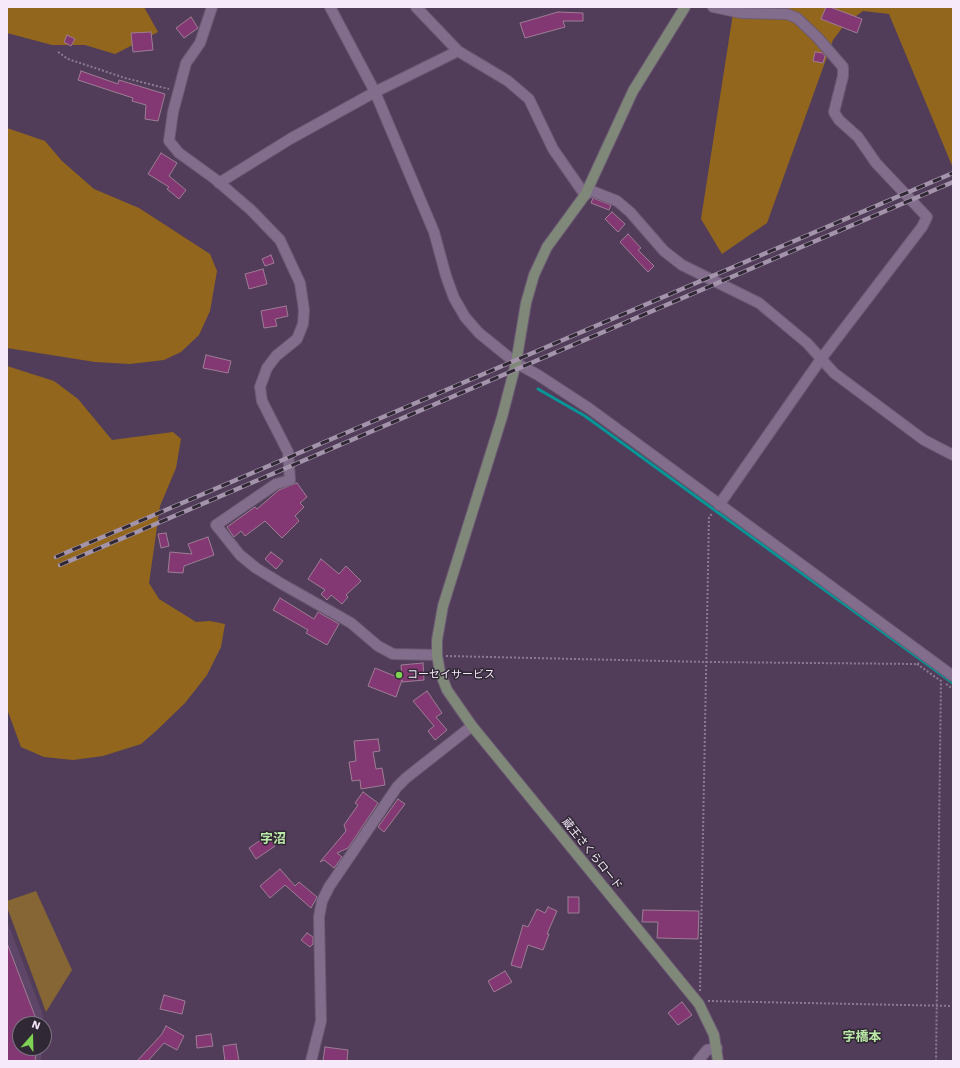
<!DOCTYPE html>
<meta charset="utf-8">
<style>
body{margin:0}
#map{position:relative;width:960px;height:1068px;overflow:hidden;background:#513d59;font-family:"Work Sans",sans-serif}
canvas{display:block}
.frame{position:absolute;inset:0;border:8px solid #f5e9fa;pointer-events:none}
.north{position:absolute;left:12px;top:1016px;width:40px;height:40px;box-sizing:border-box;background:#312835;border:1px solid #7f7584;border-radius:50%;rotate:20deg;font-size:11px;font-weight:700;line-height:16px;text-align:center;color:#f5e9fa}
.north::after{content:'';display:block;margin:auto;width:14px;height:18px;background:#7dd153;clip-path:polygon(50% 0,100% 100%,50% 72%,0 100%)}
</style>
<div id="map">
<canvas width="960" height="1068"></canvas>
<div class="frame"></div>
<div class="north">N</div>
</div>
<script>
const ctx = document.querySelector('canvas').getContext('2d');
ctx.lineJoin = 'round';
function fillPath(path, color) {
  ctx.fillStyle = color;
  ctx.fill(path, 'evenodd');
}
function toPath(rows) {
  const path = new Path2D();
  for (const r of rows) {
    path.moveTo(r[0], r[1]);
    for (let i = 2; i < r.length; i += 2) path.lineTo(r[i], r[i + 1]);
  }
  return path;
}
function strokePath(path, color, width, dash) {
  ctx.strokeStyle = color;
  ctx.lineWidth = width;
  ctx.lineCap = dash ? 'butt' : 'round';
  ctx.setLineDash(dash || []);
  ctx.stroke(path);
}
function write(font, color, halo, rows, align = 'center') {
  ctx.font = font + ' "Work Sans","Noto Sans JP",sans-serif';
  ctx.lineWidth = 3;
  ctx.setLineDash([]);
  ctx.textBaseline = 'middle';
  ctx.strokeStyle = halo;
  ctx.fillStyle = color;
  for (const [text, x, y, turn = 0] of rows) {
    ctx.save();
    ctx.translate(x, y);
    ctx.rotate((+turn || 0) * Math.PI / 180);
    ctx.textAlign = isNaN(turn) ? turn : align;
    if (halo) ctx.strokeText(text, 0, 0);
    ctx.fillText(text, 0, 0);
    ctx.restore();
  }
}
fillPath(toPath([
 [7,921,43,1015,43,1024,20,1024,20,1048,42,1048,41,1061,7,1061]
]), '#5e4668');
fillPath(toPath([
 [36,891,72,970,46,1012,7,907,7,901]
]), '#866634');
fillPath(toPath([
 [7,7,144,7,158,32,115,54,85,45,52,45,7,33],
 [734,7,953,7,953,168,889,14,863,11,845,24,833,40,767,223,722,254,701,219],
 [7,128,45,141,62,161,94,189,139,208,210,254,217,271,210,311,199,335,181,352,164,360,130,364,95,362,7,348],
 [7,366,54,381,78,399,112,440,173,432,181,439,176,468,160,506,149,583,159,599,196,622,210,621,225,624,221,647,207,675,185,703,156,731,141,744,103,756,73,760,44,757,21,747,7,709]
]), '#92671d');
strokePath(toPath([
 [538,389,585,416,953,683]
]), '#089597', 3);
const building = toPath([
 [826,7,830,7,862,19,857,33,821,19,826,7],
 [558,12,583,13,583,21,563,21,565,27,525,38,520,23,558,12],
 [191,17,198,28,184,38,176,28,191,17],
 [151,32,153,50,133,52,131,33,151,32],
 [67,35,75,39,71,46,64,42,67,35],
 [815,52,823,53,825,56,823,63,813,61,815,52],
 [81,71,118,84,119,80,165,94,158,121,145,119,146,105,132,101,133,98,78,80,81,71],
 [161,153,177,163,169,176,186,190,179,199,167,189,169,187,148,174,161,153],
 [593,198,611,205,609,210,591,203,593,198],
 [612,212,625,224,618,232,605,219,612,212],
 [628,234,641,248,638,250,654,266,648,272,620,242,628,234],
 [271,255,274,263,265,266,262,259,271,255],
 [263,269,267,284,249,289,245,274,263,269],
 [286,306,288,316,275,319,277,326,264,328,261,311,286,306],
 [206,355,231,361,228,373,203,368,206,355],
 [297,483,307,497,300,503,304,507,295,516,299,521,282,538,265,521,245,536,241,531,234,537,227,527,255,507,257,509,279,490,297,483],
 [166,533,169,546,161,548,158,534,166,533],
 [208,537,214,555,184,566,183,573,168,572,170,552,192,554,188,544,208,537],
 [271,552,283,561,276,569,265,559,271,552],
 [321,559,339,574,346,566,361,581,346,595,348,597,342,604,331,595,327,600,321,594,325,590,308,579,321,559],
 [280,598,314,619,318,612,339,624,327,645,306,633,308,630,273,610,280,598],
 [423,663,424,680,402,682,402,680,396,697,368,686,375,668,402,679,401,665,423,663],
 [427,691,442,713,436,717,447,730,435,740,428,731,434,726,413,701,427,691],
 [378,739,380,751,373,752,376,769,382,768,385,785,361,789,360,780,352,781,349,762,356,761,354,741,378,739],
 [363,792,378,803,348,848,337,853,342,857,334,868,324,860,320,862,346,831,344,825,358,805,355,803,363,792],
 [398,799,405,804,384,832,378,827,398,799],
 [268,835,275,846,256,859,249,848,268,835],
 [280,869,295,886,299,882,317,897,311,908,285,885,270,898,260,886,280,869],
 [568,897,579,897,579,913,568,913,568,897],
 [548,907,557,911,547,934,549,934,543,950,528,945,521,968,511,965,523,925,528,927,537,909,545,913,548,907],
 [643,910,699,911,698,939,657,938,658,922,642,922,643,910],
 [307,933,313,937,313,944,310,947,301,940,307,933],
 [7,943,38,1024,20,1024,20,1048,37,1048,35,1061,7,1061,7,943],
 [505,971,512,982,494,992,488,981,505,971],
 [164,995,185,1001,182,1014,160,1009,164,995],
 [682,1002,692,1015,678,1025,668,1013,682,1002],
 [166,1026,184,1036,177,1050,164,1043,148,1061,137,1061,162,1034,166,1026],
 [211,1034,213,1046,197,1048,196,1036,211,1034],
 [236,1044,239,1061,225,1061,223,1046,236,1044],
 [325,1047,348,1050,347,1061,323,1061,325,1047]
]);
fillPath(building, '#833873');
strokePath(building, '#9e7d94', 1);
const street = toPath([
 [212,7,200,43,186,63,173,112,169,141,179,153,215,179,251,210,280,240,300,283,304,310,303,324,297,339,276,356,267,368,260,387,262,401,288,452,290,480,276,484,216,525,240,555,256,568,282,584,351,623,378,646,393,654,437,655],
 [330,7,375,92,434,232,446,276,454,298,465,317,479,333,516,363,538,375,590,409,953,676],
 [416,7,458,51,508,81,529,99,553,149,585,195,592,191,617,201,630,212,664,251,682,265,759,303,807,343,834,373,924,440,953,455],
 [713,7,741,13,787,14,797,18,818,38,843,67,843,76,834,112,839,120,858,137,876,163,927,217,922,227,821,359,719,505],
 [219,183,290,139,375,92,458,51],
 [311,1061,321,1021,319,917,322,901,329,887,397,787,406,778,472,726],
 [698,1061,707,1050,717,1048]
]);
const secondary = toPath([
 [685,7,633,91,585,195,547,247,534,275,526,303,516,363,502,417,443,606,437,640,437,655,440,672,447,690,472,726,699,1004,714,1035,718,1061]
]);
strokePath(street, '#6c5a73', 12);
strokePath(secondary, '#6c5a73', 12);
strokePath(toPath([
 [58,52,68,59,125,78,169,89],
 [446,656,707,662,917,664,919,663],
 [917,664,941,681,936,1061],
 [946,684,953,689],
 [700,991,709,517,713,513],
 [708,1001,953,1006]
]), '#8b7a92', 2, [2, 2]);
strokePath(street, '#836d8c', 10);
strokePath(secondary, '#7f8879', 10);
const rail = toPath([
 [56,557,953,173],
 [60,565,953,182]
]);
strokePath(rail, '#a494ab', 4.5);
strokePath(rail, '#312835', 3, [9]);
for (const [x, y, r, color] of [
 [399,675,4,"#7dd153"]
]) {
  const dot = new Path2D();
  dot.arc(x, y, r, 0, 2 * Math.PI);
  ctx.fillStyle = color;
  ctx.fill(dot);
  strokePath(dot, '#312835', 1.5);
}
write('11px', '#f5e9fa', '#312835', [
 ["コーセイサービス",407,675]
], 'left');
write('11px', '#f5e9fa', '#312835', [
 ["蔵王さくらロード",592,854,51]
]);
write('bold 13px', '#bae8a6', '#312835', [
 ["字沼",273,839],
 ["字橋本",862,1037]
]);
</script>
